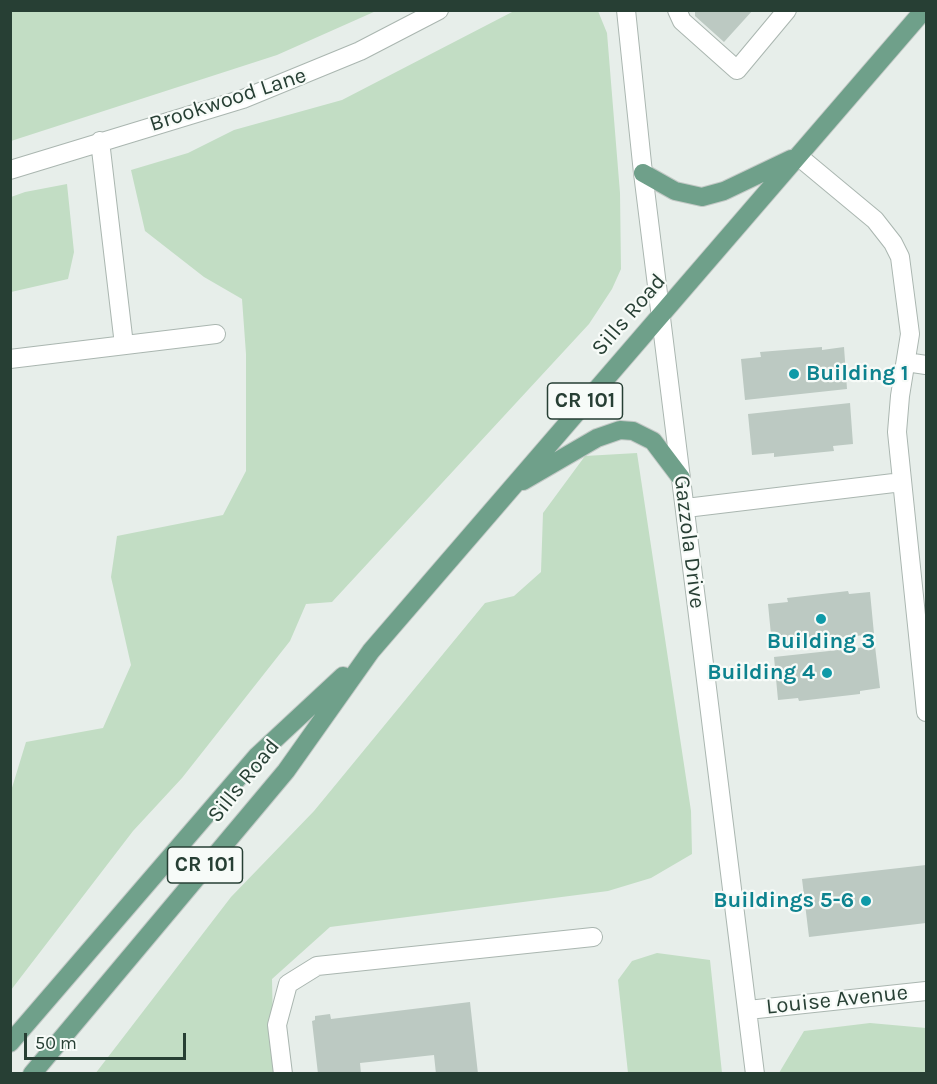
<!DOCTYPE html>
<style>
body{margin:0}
#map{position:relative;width:937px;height:1084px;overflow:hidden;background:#e7eeea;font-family:Karla,sans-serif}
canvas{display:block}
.frame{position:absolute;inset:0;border:12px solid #273f34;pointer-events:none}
.scale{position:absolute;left:24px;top:1033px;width:162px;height:27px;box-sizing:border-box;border:3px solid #273f34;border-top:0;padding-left:8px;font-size:18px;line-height:21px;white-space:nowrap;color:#273f34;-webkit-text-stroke:4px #f7fbf8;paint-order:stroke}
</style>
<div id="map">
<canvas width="937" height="1084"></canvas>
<div class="frame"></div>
<div class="scale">50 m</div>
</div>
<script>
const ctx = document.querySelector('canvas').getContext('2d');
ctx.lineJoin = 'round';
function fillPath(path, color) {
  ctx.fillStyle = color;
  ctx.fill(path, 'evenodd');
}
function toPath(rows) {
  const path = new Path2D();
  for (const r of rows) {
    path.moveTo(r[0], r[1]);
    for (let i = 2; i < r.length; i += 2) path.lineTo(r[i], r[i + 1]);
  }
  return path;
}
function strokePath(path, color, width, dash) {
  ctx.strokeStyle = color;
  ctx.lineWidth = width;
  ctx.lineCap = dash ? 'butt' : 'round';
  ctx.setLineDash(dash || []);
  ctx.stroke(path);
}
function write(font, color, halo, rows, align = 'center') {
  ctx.font = font + ' Karla,sans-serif';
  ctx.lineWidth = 4.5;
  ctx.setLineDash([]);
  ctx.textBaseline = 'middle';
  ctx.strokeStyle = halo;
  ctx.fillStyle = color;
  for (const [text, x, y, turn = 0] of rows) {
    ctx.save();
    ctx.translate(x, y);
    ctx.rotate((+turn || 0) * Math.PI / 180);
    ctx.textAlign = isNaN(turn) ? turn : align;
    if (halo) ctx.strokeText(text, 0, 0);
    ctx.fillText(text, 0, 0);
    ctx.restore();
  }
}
fillPath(toPath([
 [10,11,11,10,376,11,277,55,11,141],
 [514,11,598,11,607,33,620,193,621,269,612,289,589,324,332,602,306,604,290,641,182,778,133,831,11,990,11,791,26,742,103,728,131,665,111,577,117,536,223,515,246,471,246,354,242,299,204,277,145,231,131,170,188,153,234,130,342,100],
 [67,184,74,252,68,279,11,292,11,197,25,192],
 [637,453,691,811,692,854,651,878,608,891,330,927,272,979,274,1073,95,1074,231,897,314,811,485,603,514,596,541,572,543,513,585,456],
 [657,953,710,960,722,1073,628,1073,618,980,632,961],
 [870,1023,926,1028,926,1073,779,1073,804,1031]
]), '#c2ddc4');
fillPath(toPath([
 [695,10,753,10,724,42,695,16],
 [822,347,822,350,844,347,847,389,745,400,741,359,761,357,760,352],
 [850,403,853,444,833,446,834,451,774,457,774,453,752,455,748,414],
 [848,591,849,594,870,592,874,634,772,645,768,604,788,602,787,598],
 [875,646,880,688,860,691,860,694,799,701,798,698,778,700,774,657],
 [926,865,926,923,809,937,802,879],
 [470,1002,478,1074,436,1074,434,1055,360,1063,361,1074,318,1074,312,1021,315,1020,315,1016,330,1014,331,1019]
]), '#bcc9c2');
const minor = toPath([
 [626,10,643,173,755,1074],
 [677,10,682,21,737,70,787,10],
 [100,141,124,345],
 [798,156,875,220,893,243,900,257,910,334,900,396,897,432,926,712],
 [10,170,243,99,360,51,439,10],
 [10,359,216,334],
 [906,362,926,365],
 [686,508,902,482],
 [748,1010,926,991],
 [283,1074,277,1025,288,984,317,966,593,937]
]);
const major = toPath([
 [643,173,675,191,702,197,724,191,791,159],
 [523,481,597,438,620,430,633,431,653,441,681,478],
 [10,1043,257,756,343,676],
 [32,1074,286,771,371,651,924,10]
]);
strokePath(minor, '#aab6b0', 20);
strokePath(major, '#c3c9c6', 20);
strokePath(minor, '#fff', 18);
strokePath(major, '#6fa08a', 18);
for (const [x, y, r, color] of [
 [794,374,6,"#0f9aa8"],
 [821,619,6,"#0f9aa8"],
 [827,673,6,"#0f9aa8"],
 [866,901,6,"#0f9aa8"]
]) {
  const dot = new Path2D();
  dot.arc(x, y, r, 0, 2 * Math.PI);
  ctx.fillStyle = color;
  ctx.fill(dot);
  strokePath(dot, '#f7fbf8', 2);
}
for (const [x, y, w] of [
 [585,401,75],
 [205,865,75]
]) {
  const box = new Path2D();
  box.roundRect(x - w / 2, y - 18, w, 36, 4.5);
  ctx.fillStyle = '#f7fbf8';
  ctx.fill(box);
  strokePath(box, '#273f34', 1.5);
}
write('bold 21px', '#273f34', null, [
 ["CR 101",585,401],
 ["CR 101",205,865]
]);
write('22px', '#273f34', '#f7fbf8', [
 ["Brookwood Lane",228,100,-18],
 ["Sills Road",629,315,-49],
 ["Gazzola Drive",689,542,83],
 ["Sills Road",244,781,-51],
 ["Louise Avenue",837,1000,-6]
]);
write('bold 22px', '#0d838f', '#f7fbf8', [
 ["Building 1",806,374,"left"],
 ["Building 3",821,642,"center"],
 ["Building 4",815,673],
 ["Buildings 5-6",854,901]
], 'right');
</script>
